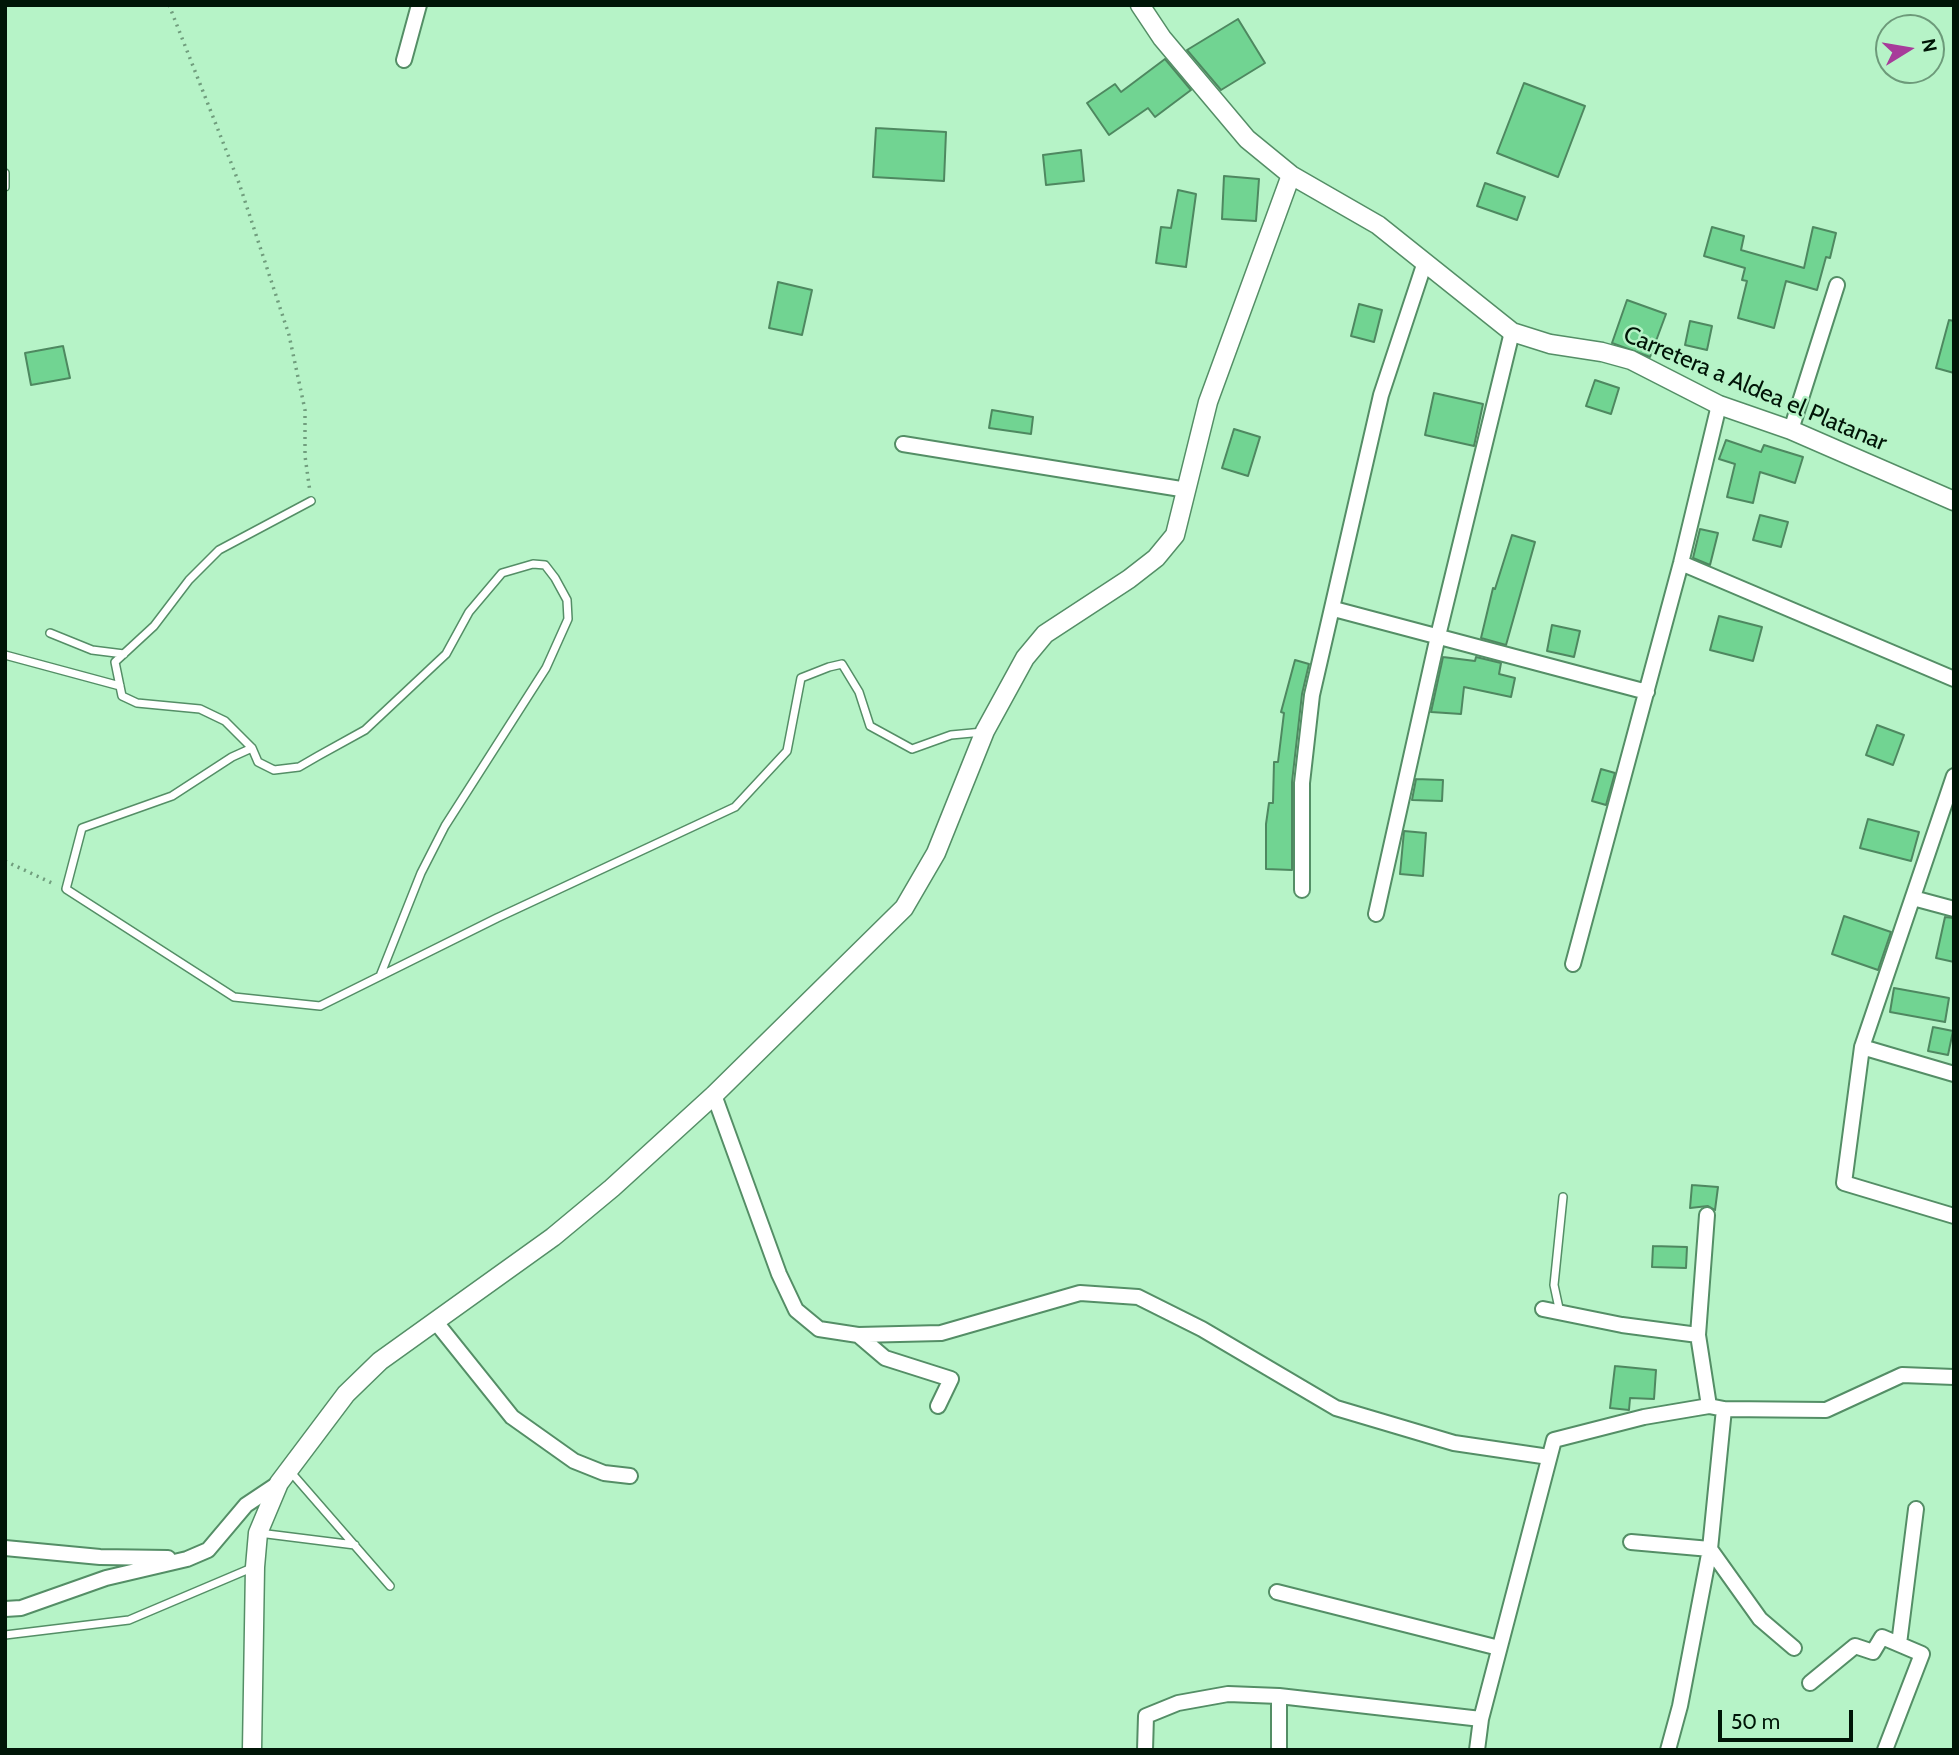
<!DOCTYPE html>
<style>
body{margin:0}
#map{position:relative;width:1959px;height:1755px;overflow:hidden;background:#b6f3c7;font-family:Cabin,sans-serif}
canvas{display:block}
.frame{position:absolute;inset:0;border:7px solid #001507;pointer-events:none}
.north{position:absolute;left:1875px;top:14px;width:70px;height:70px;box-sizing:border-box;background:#b6f3c7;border:2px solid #6d9a7a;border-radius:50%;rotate:79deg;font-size:19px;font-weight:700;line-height:28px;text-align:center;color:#001507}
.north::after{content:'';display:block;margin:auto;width:24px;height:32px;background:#a73b9a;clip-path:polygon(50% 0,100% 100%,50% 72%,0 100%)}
.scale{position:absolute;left:1718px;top:1710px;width:135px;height:32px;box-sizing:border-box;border:4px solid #001507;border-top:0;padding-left:9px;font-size:21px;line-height:24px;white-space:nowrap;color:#001507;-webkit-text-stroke:5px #b6f3c7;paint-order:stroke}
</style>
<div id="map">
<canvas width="1959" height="1755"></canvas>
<div class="frame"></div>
<div class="north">N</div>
<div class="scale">50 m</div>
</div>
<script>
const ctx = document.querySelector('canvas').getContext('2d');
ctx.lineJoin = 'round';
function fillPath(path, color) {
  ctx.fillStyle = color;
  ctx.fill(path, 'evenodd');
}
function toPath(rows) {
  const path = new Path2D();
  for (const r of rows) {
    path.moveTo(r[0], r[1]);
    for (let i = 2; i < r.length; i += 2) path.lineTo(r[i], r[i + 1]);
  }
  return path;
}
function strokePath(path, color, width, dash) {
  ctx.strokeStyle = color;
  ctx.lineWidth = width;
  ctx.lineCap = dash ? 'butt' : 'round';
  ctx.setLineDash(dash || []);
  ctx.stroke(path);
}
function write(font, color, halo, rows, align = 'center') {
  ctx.font = font + ' Cabin,sans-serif';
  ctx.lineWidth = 5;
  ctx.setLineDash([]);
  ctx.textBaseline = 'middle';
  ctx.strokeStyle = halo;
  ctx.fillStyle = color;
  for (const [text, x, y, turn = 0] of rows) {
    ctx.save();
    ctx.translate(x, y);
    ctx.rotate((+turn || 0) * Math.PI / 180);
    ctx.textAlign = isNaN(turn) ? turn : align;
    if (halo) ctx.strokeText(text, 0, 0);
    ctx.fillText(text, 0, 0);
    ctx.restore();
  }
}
const building = toPath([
 [1238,19,1265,63,1221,90,1187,50,1238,19],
 [1165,59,1191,90,1155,117,1148,108,1109,135,1087,103,1115,84,1121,92,1165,59],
 [1524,83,1585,106,1558,177,1497,153,1524,83],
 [876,128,946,132,944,181,873,177,876,128],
 [1081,150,1084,181,1046,185,1043,155,1081,150],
 [1224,176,1259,179,1256,221,1222,219,1224,176],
 [1485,183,1525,197,1517,220,1477,206,1485,183],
 [1178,190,1196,194,1186,267,1156,263,1161,227,1171,228,1178,190],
 [1712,227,1744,236,1741,250,1804,268,1813,227,1836,233,1830,258,1826,257,1817,290,1786,281,1774,328,1738,318,1747,281,1742,280,1745,268,1704,256,1712,227],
 [778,282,812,290,802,335,769,328,778,282],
 [1627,300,1666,314,1650,357,1612,343,1627,300],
 [1359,304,1382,310,1374,342,1351,336,1359,304],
 [1949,320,1954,321,1954,373,1936,368,1949,320],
 [1690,321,1712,326,1707,350,1685,345,1690,321],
 [63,346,70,378,31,385,25,353,63,346],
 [1595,380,1619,388,1611,414,1586,406,1595,380],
 [1434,393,1483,404,1474,446,1425,435,1434,393],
 [992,410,1033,417,1031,434,989,428,992,410],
 [1234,429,1260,437,1248,476,1222,468,1234,429],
 [1726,440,1761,452,1764,445,1803,457,1795,483,1760,472,1753,503,1727,497,1735,464,1719,459,1726,440],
 [1760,515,1788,522,1781,547,1753,540,1760,515],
 [1700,529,1718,533,1710,565,1693,558,1700,529],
 [1512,535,1535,542,1506,645,1481,638,1493,588,1495,589,1512,535],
 [1719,616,1762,627,1753,661,1710,650,1719,616],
 [1552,625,1580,631,1574,657,1547,651,1552,625],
 [1443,657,1475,661,1476,657,1501,663,1499,674,1515,678,1511,697,1464,687,1461,714,1431,712,1443,657],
 [1295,660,1309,664,1302,694,1292,782,1292,870,1266,869,1266,824,1269,803,1273,803,1274,762,1278,762,1284,713,1281,712,1295,660],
 [1877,725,1904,735,1893,765,1866,755,1877,725],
 [1601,769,1615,773,1606,805,1592,801,1601,769],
 [1416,779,1443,780,1442,801,1412,800,1416,779],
 [1868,819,1919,832,1911,861,1860,848,1868,819],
 [1404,831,1426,833,1423,876,1400,874,1404,831],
 [1844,916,1891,932,1878,970,1832,954,1844,916],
 [1945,917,1954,918,1954,962,1936,958,1945,917],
 [1894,988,1949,998,1945,1022,1890,1012,1894,988],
 [1933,1027,1953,1031,1948,1055,1928,1051,1933,1027],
 [1692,1185,1718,1187,1715,1210,1708,1206,1690,1208,1692,1185],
 [1653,1246,1687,1247,1686,1268,1652,1267,1653,1246],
 [1615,1366,1656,1370,1654,1399,1630,1398,1629,1410,1610,1408,1615,1366]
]);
fillPath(building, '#71d492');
strokePath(building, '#4e8860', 2);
const service = toPath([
 [5,173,5,187],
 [311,501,219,550,189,580,154,626,115,662,122,696,137,703,200,709,225,721,252,748,232,757,172,796,82,828,66,889,234,997,320,1006,497,918,735,807,787,751,801,678,829,667,842,664,859,692,870,726,912,749,951,735,983,732],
 [50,633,92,650,124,654],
 [5,655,120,686],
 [252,748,258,762,274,770,299,767,318,756,365,730,446,654,469,612,502,573,533,564,545,565,555,578,567,600,568,619,546,668,445,826,421,873,380,976],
 [1560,1313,1554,1285,1563,1197],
 [289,1470,390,1586],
 [259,1533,355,1545],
 [5,1635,129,1620,254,1567]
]);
const minor = toPath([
 [404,60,419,5],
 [1791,430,1837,285],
 [903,444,1187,490],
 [1681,563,1954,679],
 [1334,609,1647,692],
 [1954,776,1862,1047,1954,1074],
 [1302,890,1302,783,1312,695,1381,395,1425,262],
 [1913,898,1954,909],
 [1376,914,1438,636,1512,332],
 [1573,964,1681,563,1719,405],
 [1862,1047,1844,1183,1954,1216],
 [714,1095,779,1274,796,1310,819,1329,858,1335,941,1333,1080,1293,1138,1297,1202,1329,1336,1408,1454,1443,1549,1457],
 [1707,1215,1698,1335,1709,1406],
 [1543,1309,1622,1325,1698,1335],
 [435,1321,512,1417,574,1461,604,1473,630,1476],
 [858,1335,885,1358,951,1379,938,1406],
 [1724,1409,1710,1549,1760,1619,1794,1648],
 [1631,1542,1710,1549,1680,1706,1668,1750],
 [5,1548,100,1557,168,1558],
 [1277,1592,1499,1648],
 [5,1609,21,1608,106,1578,187,1559,208,1550,246,1505,279,1483],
 [1899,1644,1916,1509],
 [1810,1683,1855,1646,1873,1652,1882,1637,1922,1654,1885,1750],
 [1145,1750,1146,1716,1178,1703,1228,1694,1279,1696],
 [1279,1750,1279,1696,1481,1719,1554,1440,1644,1417,1709,1406,1724,1409,1826,1410,1902,1375,1954,1377],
 [1477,1750,1481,1719]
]);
const tertiary = toPath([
 [1140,5,1162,38,1247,139,1291,175,1378,225,1512,332,1550,344,1602,352,1631,360,1719,405,1791,430,1954,501],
 [252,1750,255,1567,258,1533,279,1483,346,1394,380,1361,553,1237,612,1188,714,1095,904,908,936,853,985,731,1025,658,1045,634,1129,579,1156,558,1175,535,1208,402,1291,175]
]);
strokePath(service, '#548e66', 10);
strokePath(minor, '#548e66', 18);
strokePath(tertiary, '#548e66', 21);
strokePath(toPath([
 [169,5,239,183,289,335,305,410,305,456,310,492],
 [5,861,54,884]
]), '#709d7d', 3.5, [2, 5]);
strokePath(service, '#fff', 7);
strokePath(minor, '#fff', 14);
strokePath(tertiary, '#fff', 18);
write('24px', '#001507', '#b6f3c7', [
 ["Carretera a Aldea el Platanar",1755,389,23]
]);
</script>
